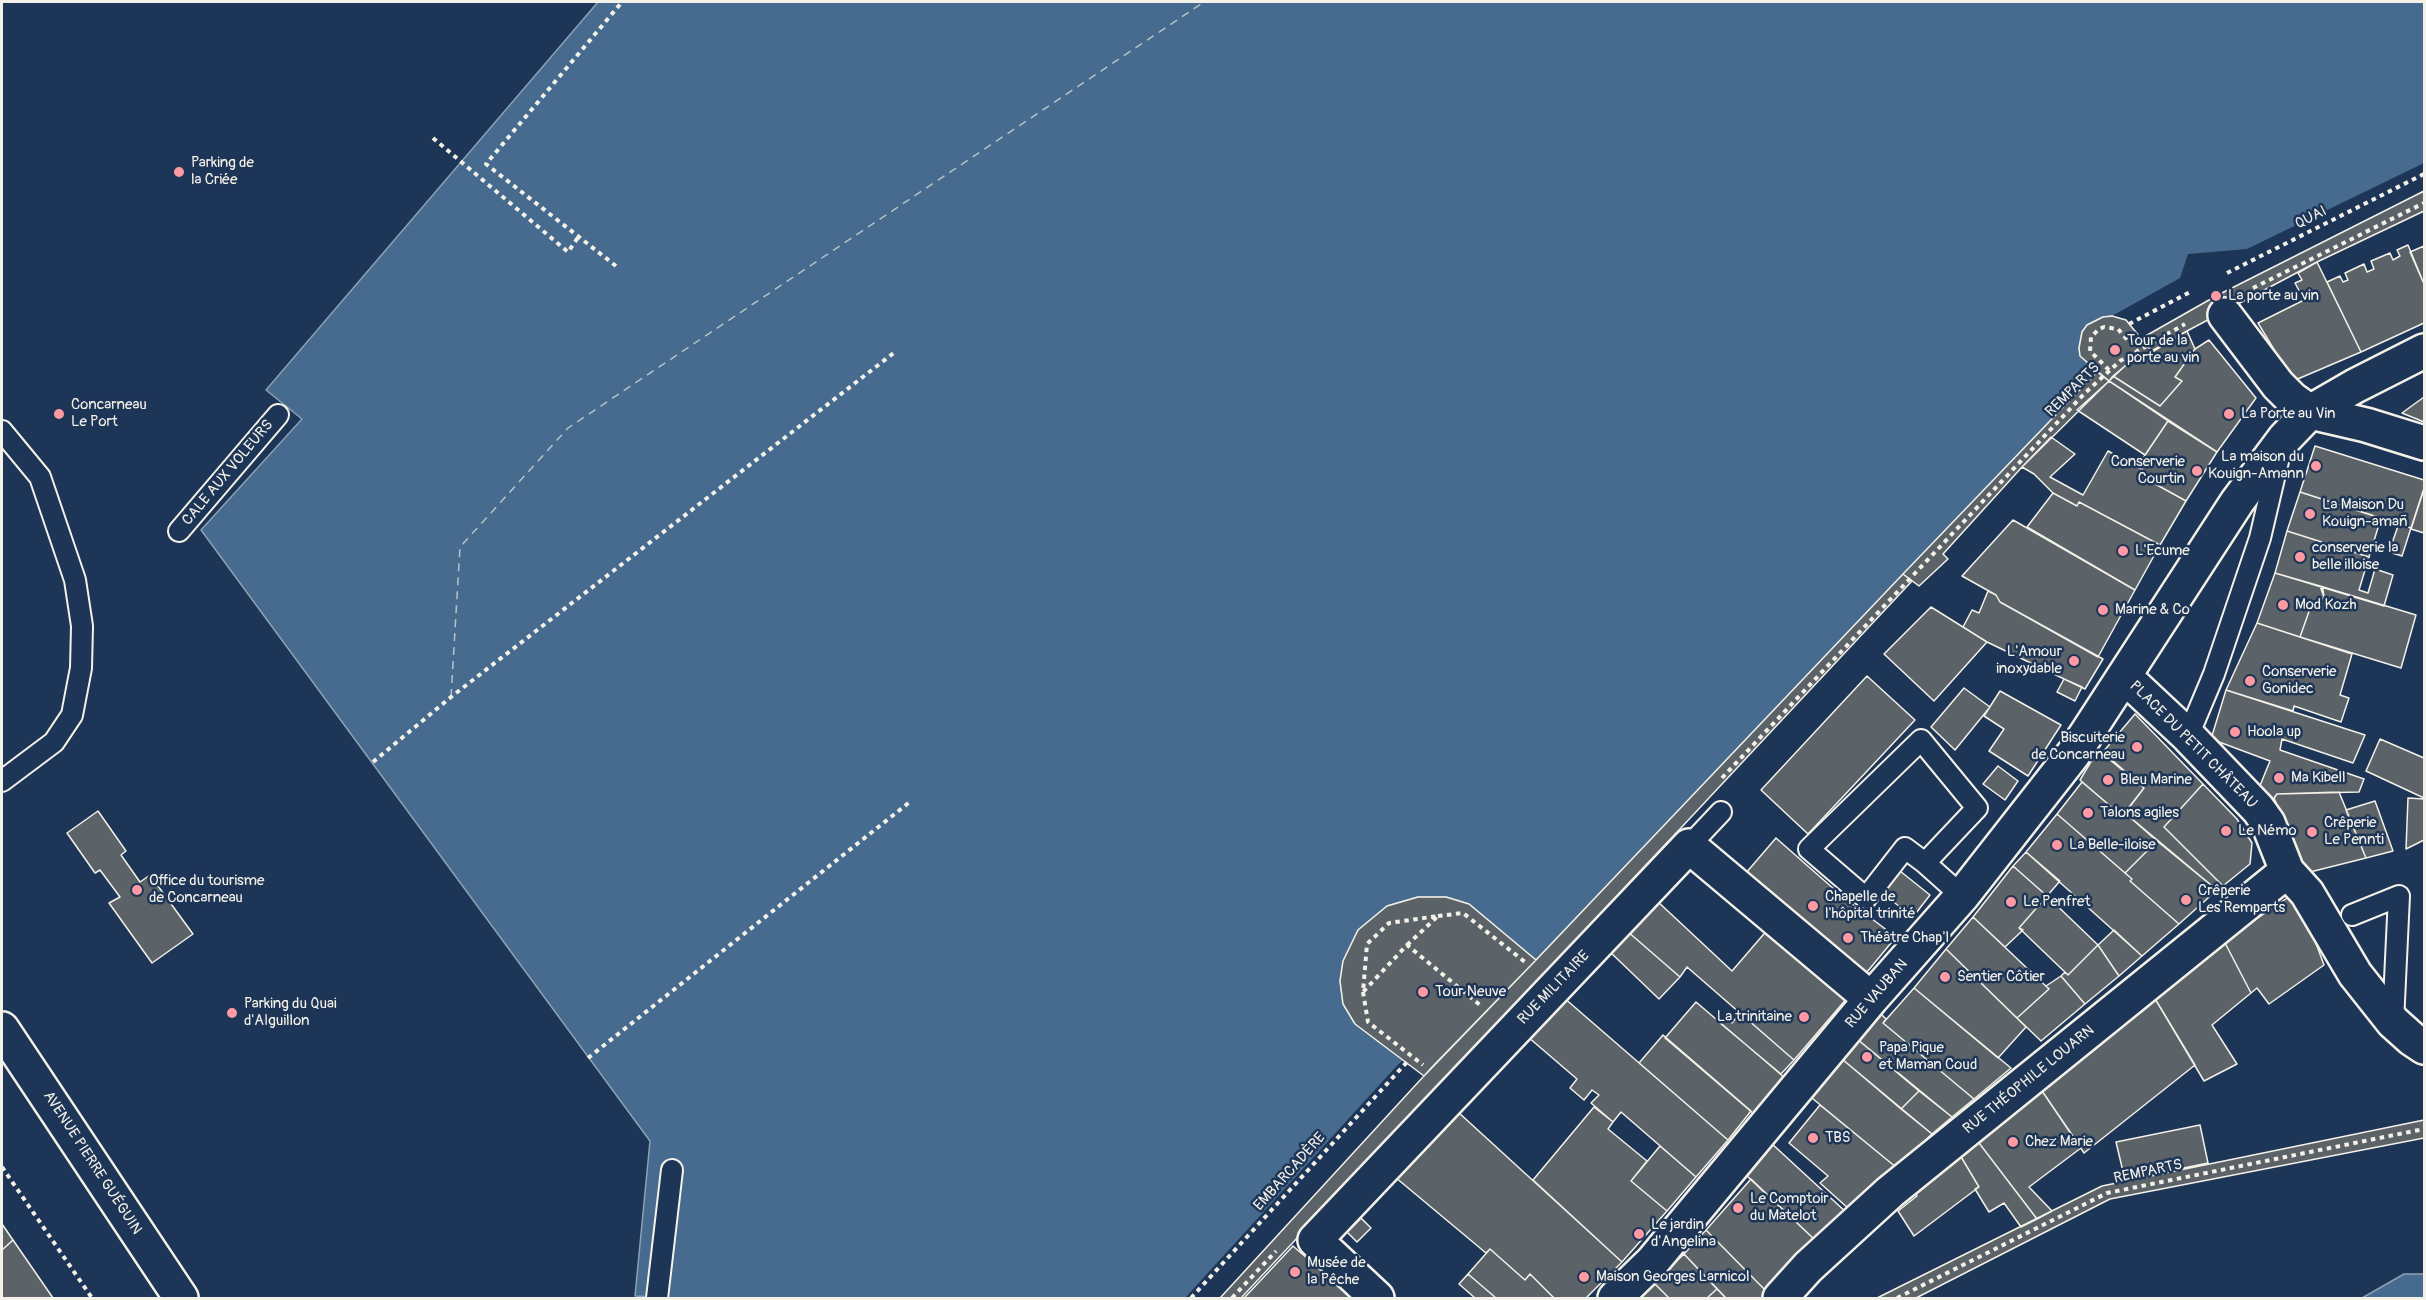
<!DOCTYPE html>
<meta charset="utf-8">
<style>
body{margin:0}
#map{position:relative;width:2426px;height:1300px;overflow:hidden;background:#1d3557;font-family:Pangolin,sans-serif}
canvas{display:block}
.frame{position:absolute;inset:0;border:3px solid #f4f1e8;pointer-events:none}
</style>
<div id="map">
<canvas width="2426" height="1300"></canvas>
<div class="frame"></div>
</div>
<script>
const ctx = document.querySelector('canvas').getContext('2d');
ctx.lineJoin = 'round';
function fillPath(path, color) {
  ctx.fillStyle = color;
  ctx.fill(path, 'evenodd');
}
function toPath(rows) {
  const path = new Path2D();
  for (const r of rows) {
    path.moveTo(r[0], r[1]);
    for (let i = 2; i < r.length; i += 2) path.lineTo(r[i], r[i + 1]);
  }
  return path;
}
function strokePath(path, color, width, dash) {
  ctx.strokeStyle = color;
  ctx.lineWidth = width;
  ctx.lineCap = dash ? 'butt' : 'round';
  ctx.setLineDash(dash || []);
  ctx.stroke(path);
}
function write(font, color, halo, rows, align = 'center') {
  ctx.font = font + ' Pangolin,sans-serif';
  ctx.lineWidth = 5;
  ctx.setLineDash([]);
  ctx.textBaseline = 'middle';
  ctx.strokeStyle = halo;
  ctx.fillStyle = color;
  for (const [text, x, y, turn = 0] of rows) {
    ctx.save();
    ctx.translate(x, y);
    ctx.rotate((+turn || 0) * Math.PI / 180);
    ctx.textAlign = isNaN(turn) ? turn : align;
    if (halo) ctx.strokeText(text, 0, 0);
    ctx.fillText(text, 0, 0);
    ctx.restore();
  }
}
const water = toPath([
 [598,2,2424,2,2424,191,2216,296,2142,338,2126,320,2112,316,2103,317,2087,325,2082,332,2079,348,2080,356,2097,372,1536,960,1469,904,1446,897,1418,897,1387,906,1358,930,1343,961,1340,981,1343,1004,1403,1059,1220,1298,676,1298,635,1296,650,1141,201,530,302,419,266,390,598,2],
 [2404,1274,2424,1274,2424,1298,2362,1298,2404,1274]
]);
fillPath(water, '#466b8e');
strokePath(water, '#8ca1b2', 1.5);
fillPath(toPath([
 [2424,163,2424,191,2216,296,2142,338,2126,320,2112,316,2180,278,2188,254,2247,249],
 [1403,1059,1424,1076,1220,1298,1185,1298]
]), '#1d3557');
strokePath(toPath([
 [451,697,460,547,568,428,1204,2]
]), '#b7c2c8', 1.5, [8, 6]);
const building = toPath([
 [2424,191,2424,211,2317,262,2187,331,2152,352,2142,338,2216,296,2424,191],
 [2408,245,2424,284,2424,323,2361,352,2327,282,2340,276,2343,282,2348,280,2345,273,2364,264,2367,272,2374,269,2371,261,2390,253,2393,260,2400,256,2397,250,2408,245],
 [2424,246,2424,284,2410,252,2424,246],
 [2317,262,2361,352,2293,381,2258,323,2304,300,2295,283,2302,280,2298,273,2317,262],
 [2112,316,2126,320,2152,352,2125,366,2109,381,2080,356,2079,348,2082,332,2087,325,2103,317,2112,316],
 [2187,331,2195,349,2175,377,2182,381,2160,406,2113,376,2125,366,2187,331],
 [2209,340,2256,398,2217,452,2109,381,2113,376,2160,406,2182,381,2175,377,2195,349,2209,340],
 [2097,372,2109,381,2022,467,1943,554,1948,559,1919,586,1903,574,2097,372],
 [2109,381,2168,421,2145,455,2077,410,2109,381],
 [2424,397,2424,422,2402,413,2424,397],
 [2168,421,2217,452,2186,501,2139,475,2143,470,2137,467,2168,421],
 [2051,437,2075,454,2050,477,2083,495,2108,451,2143,470,2139,475,2186,501,2160,545,2079,502,2077,506,2053,493,2034,474,2022,467,2051,437],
 [2315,446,2424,480,2424,488,2411,528,2300,492,2315,446],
 [2424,489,2424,533,2411,529,2424,489],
 [2300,492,2381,518,2369,557,2287,531,2300,492],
 [2053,493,2077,506,2079,502,2160,545,2135,590,2027,527,2053,493],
 [2013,520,2135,590,2098,657,2000,602,1996,595,1962,576,2013,520],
 [2399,523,2411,528,2402,556,2389,552,2399,523],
 [2287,531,2369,557,2359,590,2368,593,2375,569,2393,575,2384,606,2275,573,2287,531],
 [2275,573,2320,586,2323,590,2324,597,2320,601,2312,603,2300,637,2257,623,2275,573],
 [1903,574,1912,581,1241,1298,1220,1298,1434,1065,1536,960,1903,574],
 [2320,586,2416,615,2401,668,2300,637,2312,603,2320,601,2324,597,2320,586],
 [1988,591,1996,595,2000,602,2103,659,2085,689,1987,642,1963,627,1972,610,1979,613,1988,591],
 [1931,607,1987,642,1934,701,1884,654,1931,607],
 [2257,623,2352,654,2340,695,2349,698,2341,722,2294,706,2293,711,2226,690,2257,623],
 [1867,676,1915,720,1808,834,1761,790,1867,676],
 [2064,679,2082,687,2075,701,2057,692,2064,679],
 [1964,688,1990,707,1955,750,1931,727,1964,688],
 [2226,690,2365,735,2353,763,2282,739,2280,750,2364,779,2359,792,2277,794,2272,801,2259,788,2270,761,2211,739,2226,690],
 [2000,691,2061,725,2028,776,1989,751,2004,729,1984,716,2000,691],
 [2135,714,2203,784,2164,827,2223,886,2217,890,2125,813,2144,788,2103,752,2135,714],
 [2380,739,2424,758,2424,798,2366,771,2380,739],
 [2098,750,2144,788,2122,816,2080,780,2098,750],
 [1998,766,2018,781,2005,800,1983,784,1998,766],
 [2082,782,2122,816,2125,813,2157,841,2125,873,2057,814,2082,782],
 [2203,784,2237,819,2252,843,2250,864,2223,886,2164,827,2203,784],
 [2339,792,2366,858,2306,873,2274,798,2277,794,2339,792],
 [2408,798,2424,799,2424,840,2406,849,2408,798],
 [2375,801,2393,851,2366,858,2346,810,2375,801],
 [98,811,126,851,121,855,140,882,150,875,193,934,152,963,109,903,120,897,100,870,95,873,67,833,98,811],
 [2057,814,2132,879,2130,881,2179,924,2142,956,2026,852,2057,814],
 [1776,838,1843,897,1896,937,1862,978,1739,881,1776,838],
 [2157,841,2217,890,2179,924,2130,881,2132,879,2125,873,2157,841],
 [2026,852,2060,881,2047,896,2013,866,2026,852],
 [2013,866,2047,896,2019,928,2023,930,2005,947,1973,917,2013,866],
 [1900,871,1930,895,1913,917,1882,893,1900,871],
 [2047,896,2098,945,2068,975,2019,928,2047,896],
 [2290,896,2310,927,2324,965,2269,1004,2257,988,2251,993,2224,941,2290,896],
 [1418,897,1446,897,1469,904,1536,960,1424,1076,1355,1024,1343,1004,1340,981,1343,961,1358,930,1387,906,1418,897],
 [1656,900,1732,971,1769,928,1848,997,1794,1060,1687,967,1680,977,1627,931,1656,900],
 [1973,917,2049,989,2017,1018,1946,949,1973,917],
 [2114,930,2142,956,2119,976,2098,945,2114,930],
 [1627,931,1680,977,1659,999,1609,951,1627,931],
 [2224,941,2251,993,2212,1025,2237,1064,2204,1081,2154,997,2224,941],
 [2098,945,2119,976,2085,1004,2061,976,2065,972,2068,975,2098,945],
 [1946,949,2026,1027,1998,1058,1914,988,1946,949],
 [2061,976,2085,1004,2041,1041,2017,1018,2049,989,2046,986,2061,976],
 [1914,988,2011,1068,1974,1099,1883,1023,1914,988],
 [1563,997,1728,1140,1696,1177,1621,1112,1613,1122,1591,1103,1599,1095,1592,1090,1584,1100,1570,1088,1577,1079,1528,1037,1563,997],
 [2154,997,2195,1065,2084,1153,2040,1088,2154,997],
 [1696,1002,1785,1078,1754,1114,1665,1038,1696,1002],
 [1878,1011,1886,1019,1883,1023,1974,1099,1952,1117,1857,1039,1878,1011],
 [1740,1013,1794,1060,1781,1074,1720,1023,1725,1017,1732,1023,1740,1013],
 [1663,1035,1751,1111,1728,1140,1639,1063,1663,1035],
 [1857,1039,1919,1091,1901,1109,1842,1059,1857,1039],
 [1842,1059,1932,1134,1897,1168,1807,1094,1842,1059],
 [2040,1088,2081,1148,2029,1187,2052,1211,2037,1219,1976,1139,2040,1088],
 [1919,1091,1952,1117,1932,1134,1901,1109,1919,1091],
 [1820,1105,1897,1168,1849,1209,1820,1183,1828,1176,1789,1143,1820,1105],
 [1594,1107,1613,1122,1608,1129,1647,1161,1631,1181,1667,1211,1622,1262,1533,1180,1594,1107],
 [1458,1112,1622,1262,1586,1298,1554,1298,1530,1274,1525,1280,1490,1249,1486,1253,1395,1177,1458,1112],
 [2424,1120,2424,1138,2110,1199,1916,1298,1877,1298,2102,1186,2424,1120],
 [2200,1125,2208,1163,2125,1180,2116,1142,2200,1125],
 [1976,1139,2037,1219,2021,1227,2004,1203,1989,1212,1975,1189,1979,1187,1957,1150,1976,1139],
 [1771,1143,1847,1213,1815,1240,1747,1176,1771,1143],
 [1660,1146,1696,1177,1667,1211,1631,1181,1660,1146],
 [1957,1150,1979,1187,1914,1236,1898,1211,1917,1196,1910,1184,1957,1150],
 [1751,1179,1815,1240,1768,1293,1706,1230,1751,1179],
 [1361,1218,1371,1228,1357,1242,1347,1232,1361,1218],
 [2,1224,13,1240,2,1250,2,1224],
 [1706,1230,1768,1293,1762,1298,1726,1298,1684,1254,1706,1230],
 [13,1240,53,1298,2,1298,2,1250,13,1240],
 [1293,1246,1353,1298,1244,1298,1293,1246],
 [1490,1249,1525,1280,1530,1274,1554,1298,1496,1298,1468,1274,1490,1249],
 [1684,1254,1717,1289,1707,1298,1669,1298,1654,1283,1684,1254],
 [1468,1274,1496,1298,1475,1298,1459,1284,1468,1274],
 [1654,1283,1669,1298,1638,1298,1654,1283],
 [1717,1289,1726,1298,1707,1298,1717,1289]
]);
fillPath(building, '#5c6368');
strokePath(building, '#f4f1e8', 1.5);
const lane = toPath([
 [2,431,40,477,75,580,82,626,81,668,72,715,54,742,2,781],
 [179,531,278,415],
 [2188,736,2214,674,2260,538,2279,457],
 [1689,846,1721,812],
 [1925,863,1905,848,1866,898,1809,849,1921,740,1977,808,1925,863,1962,896],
 [2352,915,2399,896,2393,1022],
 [657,1298,672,1170]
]);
const street = toPath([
 [2225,315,2278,385,2292,399,2310,412,2366,425,2424,443],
 [2125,677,2188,736,2258,809,2268,823,2287,871,2307,893,2355,974,2393,1022,2412,1039,2424,1047],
 [1377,1298,1315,1240,1689,846,1871,999],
 [1615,1298,1653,1261,1871,999,1962,896,2074,753,2237,502,2284,439,2310,412,2355,386,2424,351],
 [1780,1298,1808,1267,1890,1192,2287,871]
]);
const secondary = toPath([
 [2,1029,181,1298]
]);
strokePath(lane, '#f4f1e8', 24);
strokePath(street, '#f4f1e8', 38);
strokePath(secondary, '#f4f1e8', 38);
strokePath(toPath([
 [433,138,568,252,579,236],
 [616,266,486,164,622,2],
 [2227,273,2424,174],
 [2253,288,2424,203],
 [2129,324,2192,291],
 [2109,370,2090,351,2091,337,2099,329,2104,327,2118,329,2137,351],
 [373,762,451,697,895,352],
 [1722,778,2085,393,2120,361,2185,324],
 [1438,916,1463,913,1525,962],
 [1407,945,1438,916,1389,923,1367,944,1363,992,1407,945,1480,1005],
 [1363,992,1368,1022,1423,1065],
 [588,1058,911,801],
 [2,1167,92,1298],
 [1191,1298,1407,1062],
 [1232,1298,1276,1251],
 [1897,1298,2107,1193,2424,1129]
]), '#f4f1e8', 4, [4.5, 4.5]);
strokePath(lane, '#1d3557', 20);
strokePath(street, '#1d3557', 33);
strokePath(secondary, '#1d3557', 33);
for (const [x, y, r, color] of [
 [179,172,6,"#ff9aa2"],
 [2216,296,6,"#ff9aa2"],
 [2115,350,6,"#ff9aa2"],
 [59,414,6,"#ff9aa2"],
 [2229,414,6,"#ff9aa2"],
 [2316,466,6,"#ff9aa2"],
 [2197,471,6,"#ff9aa2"],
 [2310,514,6,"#ff9aa2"],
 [2123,551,6,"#ff9aa2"],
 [2300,557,6,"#ff9aa2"],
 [2283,605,6,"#ff9aa2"],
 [2103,610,6,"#ff9aa2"],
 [2074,661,6,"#ff9aa2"],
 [2250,681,6,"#ff9aa2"],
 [2235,732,6,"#ff9aa2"],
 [2137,747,6,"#ff9aa2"],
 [2279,778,6,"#ff9aa2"],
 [2108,780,6,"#ff9aa2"],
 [2088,813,6,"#ff9aa2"],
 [2226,831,6,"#ff9aa2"],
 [2312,832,6,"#ff9aa2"],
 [2057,845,6,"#ff9aa2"],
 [137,890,6,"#ff9aa2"],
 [2186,900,6,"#ff9aa2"],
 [2011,902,6,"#ff9aa2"],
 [1813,906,6,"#ff9aa2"],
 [1848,938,6,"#ff9aa2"],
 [1945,977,6,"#ff9aa2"],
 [1423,992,6,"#ff9aa2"],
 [232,1013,6,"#ff9aa2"],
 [1804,1017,6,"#ff9aa2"],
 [1867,1057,6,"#ff9aa2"],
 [1813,1138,6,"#ff9aa2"],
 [2013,1142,6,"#ff9aa2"],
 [1738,1208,6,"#ff9aa2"],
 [1639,1234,6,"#ff9aa2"],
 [1295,1272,6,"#ff9aa2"],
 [1584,1277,6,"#ff9aa2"]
]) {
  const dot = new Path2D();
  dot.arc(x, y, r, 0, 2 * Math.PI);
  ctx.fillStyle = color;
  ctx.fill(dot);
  strokePath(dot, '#1d3557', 2);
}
write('15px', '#f4f1e8', '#1d3557', [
 ["Parking de",191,163],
 ["la Criée",191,180],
 ["La porte au vin",2228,296],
 ["Tour de la",2127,341],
 ["porte au vin",2127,358],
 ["Concarneau",71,405],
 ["Le Port",71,422],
 ["La Porte au Vin",2241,414],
 ["La maison du",2304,457,"right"],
 ["Kouign-Amann",2304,474,"right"],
 ["Conserverie",2185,462,"right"],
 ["Courtin",2185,479,"right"],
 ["La Maison Du",2322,505],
 ["Kouign-amañ",2322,522],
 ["conserverie la",2312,548],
 ["belle illoise",2312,565],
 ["L'Ecume",2135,551],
 ["Mod Kozh",2295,605],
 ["Marine & Co",2115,610],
 ["L'Amour",2062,652,"right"],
 ["inoxydable",2062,669,"right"],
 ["Conserverie",2262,672],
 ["Gonidec",2262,689],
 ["Hoola up",2247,732],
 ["Biscuiterie",2125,738,"right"],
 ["de Concarneau",2125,755,"right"],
 ["Ma Kibell",2291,778],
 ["Bleu Marine",2120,780],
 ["Talons agiles",2100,813],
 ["Crêperie",2324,823],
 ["Le Pennti",2324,840],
 ["Le Némo",2238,831],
 ["La Belle-iloise",2069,845],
 ["Office du tourisme",149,881],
 ["de Concarneau",149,898],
 ["Crêperie",2198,891],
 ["Les Remparts",2198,908],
 ["Chapelle de",1825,897],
 ["l'hôpital trinité",1825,914],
 ["Le Penfret",2023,902],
 ["Théâtre Chap'l",1860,938],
 ["Sentier Côtier",1957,977],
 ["Tour Neuve",1435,992],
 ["Parking du Quai",244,1004],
 ["d'AIguillon",244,1021],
 ["La trinitaine",1792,1017,"right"],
 ["Papa Pique",1879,1048],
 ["et Maman Coud",1879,1065],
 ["TBS",1825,1138],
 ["Chez Marie",2025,1142],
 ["Le Comptoir",1750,1199],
 ["du Matelot",1750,1216],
 ["Le jardin",1651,1225],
 ["d'Angelina",1651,1242],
 ["Musée de",1307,1263],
 ["la Pêche",1307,1280],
 ["Maison Georges Larnicol",1596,1277]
], 'left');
write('15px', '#f4f1e8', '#1d3557', [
 ["QUAI",2311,218,-27],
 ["REMPARTS",2073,390,-45],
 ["CALE AUX VOLEURS",228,473,-50],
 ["PLACE DU PETIT CHÂTEAU",2193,745,45],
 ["RUE MILITAIRE",1554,988,-46],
 ["RUE VAUBAN",1877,994,-49],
 ["RUE THÉOPHILE LOUARN",2029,1080,-39],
 ["AVENUE PIERRE GUÉGUIN",92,1163,57],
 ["EMBARCADÈRE",1290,1172,-48],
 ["REMPARTS",2148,1172,-12]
]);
</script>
